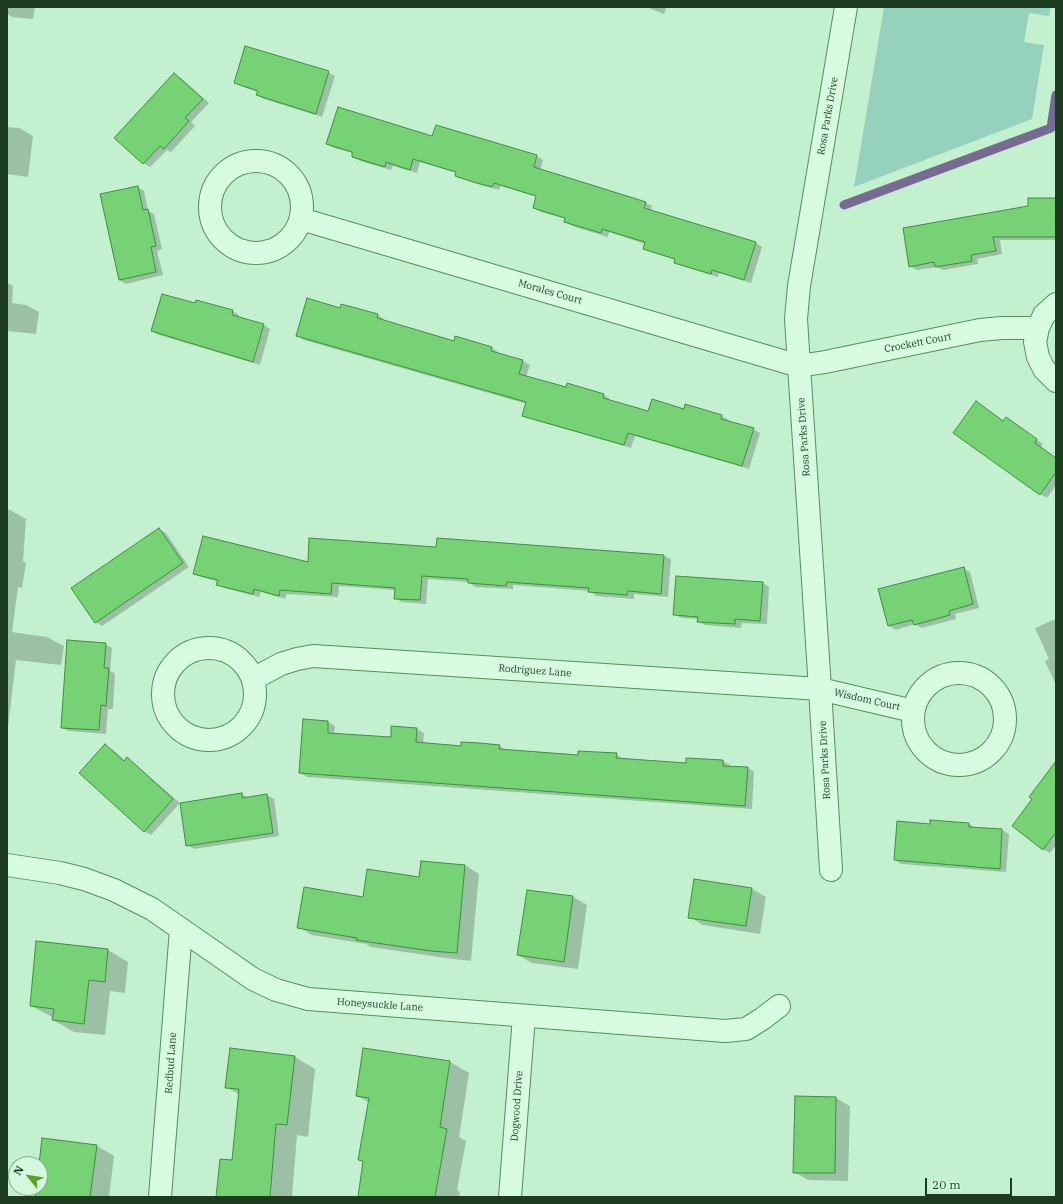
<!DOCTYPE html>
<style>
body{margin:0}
#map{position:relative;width:1063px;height:1204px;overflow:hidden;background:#c3f1d0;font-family:"IBM Plex Serif",serif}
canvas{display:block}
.frame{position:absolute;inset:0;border:8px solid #1d3c1f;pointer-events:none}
.north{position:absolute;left:8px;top:1156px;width:40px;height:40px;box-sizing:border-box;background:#d3f8de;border:1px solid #8aad92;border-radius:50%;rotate:300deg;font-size:11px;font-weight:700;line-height:16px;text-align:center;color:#1d3c1f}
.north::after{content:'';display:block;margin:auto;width:14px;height:18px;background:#5aa123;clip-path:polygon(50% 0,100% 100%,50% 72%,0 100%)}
.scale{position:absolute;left:925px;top:1178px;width:87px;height:18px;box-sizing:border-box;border:2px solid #1d3c1f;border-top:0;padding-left:5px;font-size:12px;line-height:14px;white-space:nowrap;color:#1d3c1f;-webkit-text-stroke:3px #d3f8de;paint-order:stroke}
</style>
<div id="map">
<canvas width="1063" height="1204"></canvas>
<div class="frame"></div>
<div class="north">N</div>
<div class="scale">20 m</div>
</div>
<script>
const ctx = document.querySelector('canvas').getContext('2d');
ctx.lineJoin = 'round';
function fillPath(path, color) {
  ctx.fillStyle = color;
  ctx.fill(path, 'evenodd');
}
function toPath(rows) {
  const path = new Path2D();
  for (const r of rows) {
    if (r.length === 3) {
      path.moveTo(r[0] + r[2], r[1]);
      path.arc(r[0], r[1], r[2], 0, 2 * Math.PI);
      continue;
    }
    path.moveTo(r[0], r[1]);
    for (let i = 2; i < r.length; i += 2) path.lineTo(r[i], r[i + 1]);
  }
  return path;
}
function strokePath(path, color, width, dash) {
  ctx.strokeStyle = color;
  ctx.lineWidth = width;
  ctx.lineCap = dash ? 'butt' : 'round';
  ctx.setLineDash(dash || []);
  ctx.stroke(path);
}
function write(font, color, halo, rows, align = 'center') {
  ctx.font = font + ' "IBM Plex Serif",serif';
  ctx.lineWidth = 3;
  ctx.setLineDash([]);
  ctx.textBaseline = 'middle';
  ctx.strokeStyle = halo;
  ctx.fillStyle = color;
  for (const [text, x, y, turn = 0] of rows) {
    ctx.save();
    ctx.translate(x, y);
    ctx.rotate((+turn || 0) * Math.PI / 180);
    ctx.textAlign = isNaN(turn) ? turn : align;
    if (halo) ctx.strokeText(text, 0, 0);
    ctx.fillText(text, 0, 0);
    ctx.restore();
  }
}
fillPath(toPath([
 [884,7,1051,7,1049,16,1029,13,1024,42,1044,45,1032,119,854,187]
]), '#96d1be');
fillPath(toPath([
 [7,7,35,7,33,19,12,17,7,14],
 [646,7,667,7,664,14],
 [328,72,335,76,322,117,264,99,257,95,258,92,241,86,235,83],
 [174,74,181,78,209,103,191,122,195,126,171,152,167,150,150,167,143,163],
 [436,126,537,156,543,160,540,171,646,203,652,206,651,211,756,243,762,247,751,283,719,273,718,277,682,266,675,262,676,260,651,252,644,248,645,244,609,232,608,237,572,226,565,222,566,219,541,212,534,208,537,197,501,186,499,190,481,185,463,179,456,176,457,173,420,162,417,173,393,166,391,170,360,161,353,157,353,153,334,148,327,144,433,137],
 [7,127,19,128,33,136,28,177,7,174],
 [137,187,144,191,148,211,154,214,162,249,157,251,163,275,126,284,119,280],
 [1056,199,1056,240,1000,240,1002,254,977,259,978,264,943,270,936,267,917,270,910,266],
 [7,283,13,286,12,303,26,305,39,312,36,334,7,331],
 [195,305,233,311,239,315,239,318,264,325,270,329,260,365,159,335,152,331],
 [340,309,378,315,384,319,384,321,454,342,492,348,498,352,498,354,523,361,530,365,526,377,566,389,604,395,610,399,610,401,649,412,685,410,686,406,722,416,729,420,728,422,753,429,760,433,749,469,635,436,631,448,530,419,524,415,527,404,304,340,298,336],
 [976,402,1004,421,1012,422,1043,444,1041,447,1056,458,1056,485,1047,498,1040,494],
 [7,509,10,510,26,519,23,561,26,563,22,588,18,587,12,632,47,637,64,646,61,665,16,660,7,736],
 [159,529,166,533,189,567,102,626,95,622],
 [437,548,664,556,671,559,668,597,634,594,634,599,596,596,590,591,513,585,513,589,475,587,469,582,428,579,426,604,402,602,395,598,396,590,339,586,338,597,287,594,285,599,261,592,259,597,224,588,218,584,219,582,201,577,194,573,309,564],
 [963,568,970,572,979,608,955,614,956,619,922,628,915,624,896,630,889,626],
 [763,583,769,587,767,624,742,623,741,628,705,625,698,621,698,619,681,618,674,614],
 [1056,619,1056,685,1045,661,1049,659,1035,628],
 [105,644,112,648,110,671,115,673,113,709,108,709,106,734,69,731,62,728],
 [304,720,328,722,335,726,334,734,392,738,392,727,417,729,424,733,423,744,462,747,500,746,506,750,578,756,616,754,623,759,687,764,723,761,730,765,730,767,748,768,754,772,752,809,307,777,300,773],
 [105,746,112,749,125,761,127,759,134,763,180,803,151,835,144,831],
 [1056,769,1056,845,1050,853,1043,849],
 [242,794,248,798,267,795,274,799,279,836,194,849,187,845],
 [969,824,976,828,1002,830,1009,834,1006,872,901,864,895,860,931,825],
 [465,865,479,874,471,961,446,958,371,947,366,944,312,935,298,927,364,898,420,878],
 [752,889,766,897,760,934,703,925,689,917],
 [573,897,587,905,578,969,532,963,518,955],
 [108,950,128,962,125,993,110,991,105,1035,74,1032,53,1020,54,1018,31,1006],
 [295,1057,315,1069,308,1137,297,1135,292,1197,217,1197,233,1161,240,1095,226,1087],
 [450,1062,469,1073,459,1137,466,1141,457,1190,460,1192,459,1197,359,1197,363,1162,360,1160,370,1103,357,1096],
 [836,1098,850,1106,848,1181,808,1180,794,1172],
 [97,1146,114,1156,109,1197,36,1197,37,1188,40,1188]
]), '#0003');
strokePath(toPath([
 [844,205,1051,128,1056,95]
]), '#786b93', 9);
const building = toPath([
 [245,46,329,71,316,114,256,95,258,91,234,83,245,46],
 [174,73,203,99,185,118,189,121,164,149,160,146,143,164,114,138,174,73],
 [338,107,432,136,436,125,537,155,534,167,646,202,644,208,756,242,744,280,712,270,711,274,674,263,675,259,643,249,645,242,602,229,601,233,564,222,565,218,533,208,536,196,494,183,492,187,473,182,455,176,456,172,413,159,410,170,386,162,385,167,352,157,352,152,326,144,338,107],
 [138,186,143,210,148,209,156,246,151,247,156,272,119,280,100,194,138,186],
 [1028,198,1056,198,1056,237,993,237,996,251,971,255,972,261,935,267,934,262,909,267,903,228,1028,206,1028,198],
 [162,294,195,303,196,300,233,310,232,315,264,324,253,362,151,331,162,294],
 [307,298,340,308,341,304,378,314,377,318,454,341,455,336,492,347,491,351,523,360,519,374,566,387,567,383,604,394,603,398,648,411,652,399,684,409,685,404,722,415,721,419,754,428,742,466,628,433,624,445,522,416,526,402,296,336,307,298],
 [976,401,1003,421,1006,417,1037,439,1035,443,1056,458,1056,472,1040,495,953,433,976,401],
 [159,528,183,563,95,623,71,588,159,528],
 [203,536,308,562,309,538,436,547,437,538,664,555,661,594,628,591,627,595,588,592,589,588,507,582,506,586,468,583,468,579,422,576,420,600,394,599,395,588,332,583,331,594,280,590,279,596,254,589,253,594,216,585,218,580,193,574,203,536],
 [964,567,973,604,949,611,950,615,914,625,912,620,888,626,878,589,964,567],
 [676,576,763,582,760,621,735,619,735,624,697,622,698,617,673,615,676,576],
 [67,640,106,643,104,668,109,668,106,706,101,705,99,730,61,728,67,640],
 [303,719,328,721,328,733,391,737,391,726,417,728,416,742,461,746,461,742,480,743,500,745,499,749,578,755,578,751,617,753,616,758,686,763,686,758,723,760,723,766,748,767,745,806,299,773,303,719],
 [105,744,124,761,127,757,173,799,144,832,79,773,105,744],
 [1056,761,1056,832,1043,850,1012,826,1032,799,1029,797,1056,761],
 [242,793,242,798,267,794,273,833,186,846,180,803,242,793],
 [930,820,969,823,969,827,1002,829,1000,869,894,860,897,821,930,824,930,820],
 [421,861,465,865,457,953,431,951,356,940,357,938,297,928,304,887,363,897,367,869,419,877,421,861],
 [694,879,752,888,746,926,688,918,694,879],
 [527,890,573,896,564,962,517,955,527,890],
 [36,941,108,949,105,982,89,980,84,1024,52,1020,54,1009,30,1006,36,941],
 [230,1048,295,1056,287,1125,276,1124,270,1197,216,1197,220,1159,232,1160,239,1089,225,1088,230,1048],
 [363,1048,450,1061,440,1127,447,1129,435,1197,358,1197,363,1161,358,1160,369,1098,356,1096,363,1048],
 [795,1096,836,1097,835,1173,793,1173,795,1096],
 [42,1138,97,1145,90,1197,35,1197,36,1188,40,1188,39,1164,42,1138]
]);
fillPath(building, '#77d276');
strokePath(building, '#3e8e3c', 1);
const minor = toPath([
 [256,207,46],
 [301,219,799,366,825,362,980,330,1002,328,1038,328],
 [1056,304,1044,315,1038,328,1035,342,1038,357,1044,369,1056,381],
 [209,694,46],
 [959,719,46],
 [253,679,281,664,297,659,313,656,820,689,913,711],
 [7,865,60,873,84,879,114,890,152,909,253,979,276,990,308,999,725,1031,746,1029,762,1019,779,1006],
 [831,870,820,689,796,319,799,286,846,7],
 [160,1197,181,929],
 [510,1197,524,1016]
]);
strokePath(minor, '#588d5d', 24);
strokePath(minor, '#d7fbe1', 22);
write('10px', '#1d3c1f', '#d3f8de', [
 ["Rosa Parks Drive",828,116,-80],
 ["Morales Court",550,292,16],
 ["Crockett Court",918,343,-11],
 ["Rosa Parks Drive",804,437,-94],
 ["Rodriguez Lane",535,671,4],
 ["Wisdom Court",867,700,13],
 ["Rosa Parks Drive",825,760,-93],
 ["Honeysuckle Lane",380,1005,4],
 ["Redbud Lane",171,1063,-86],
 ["Dogwood Drive",517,1106,-86]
]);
</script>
